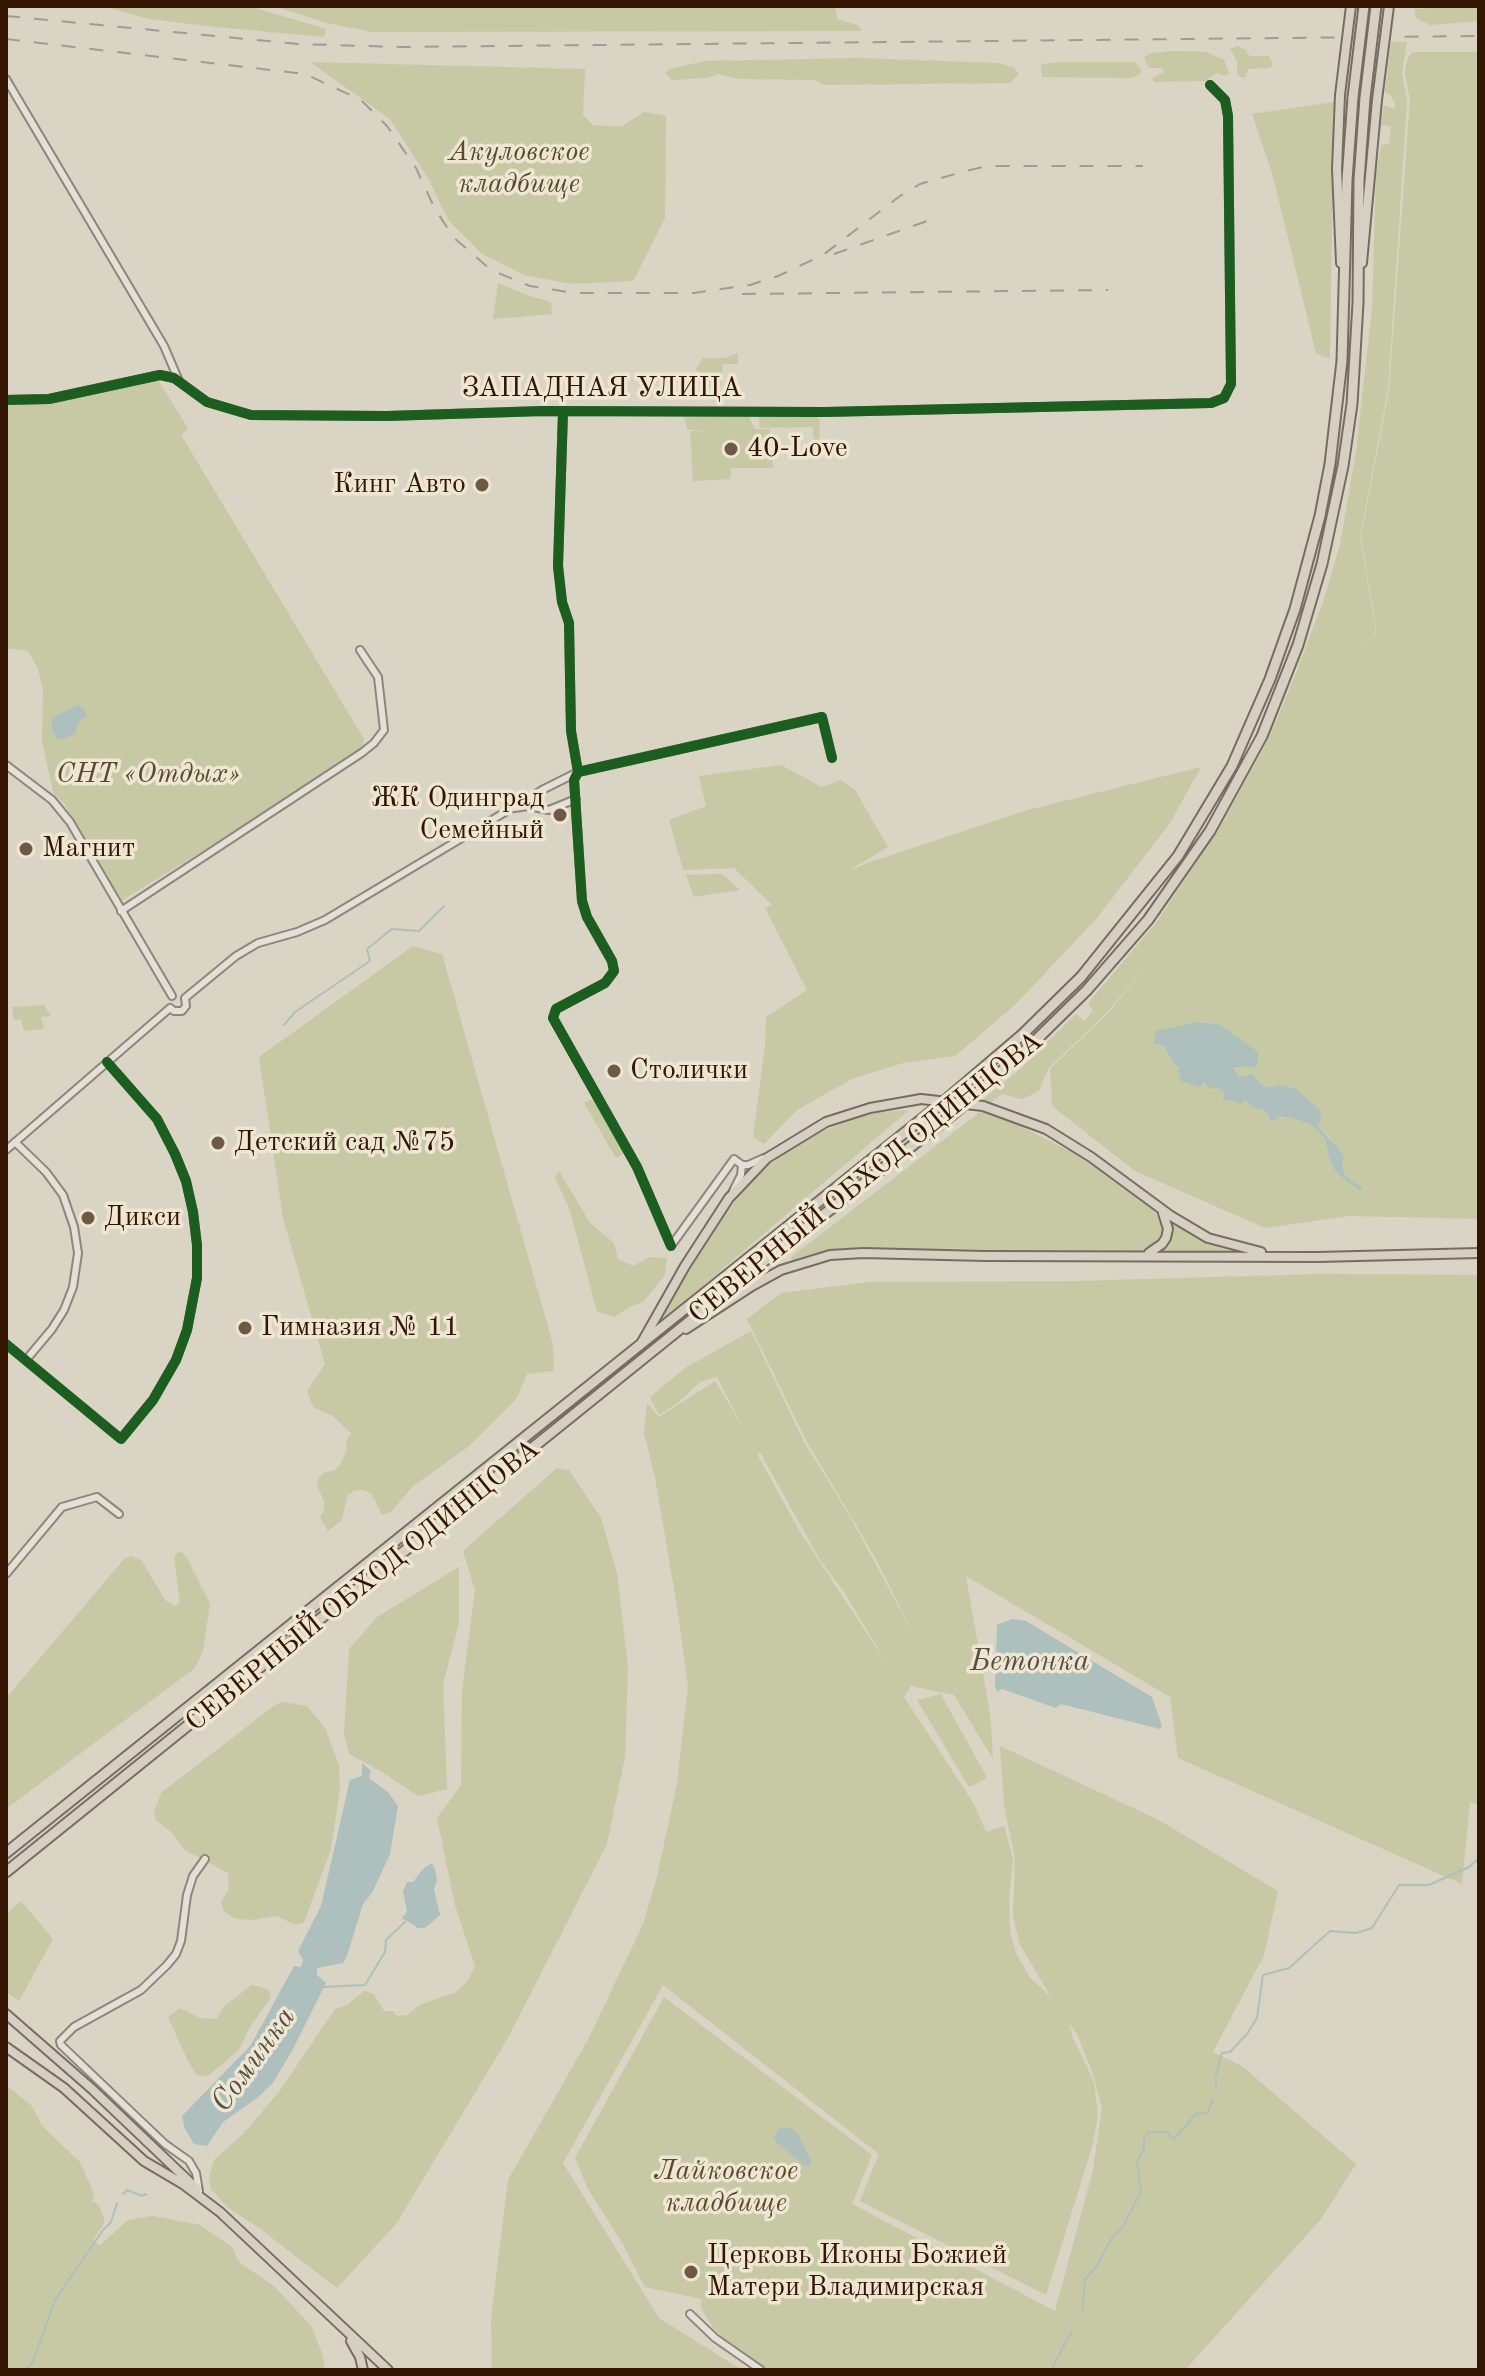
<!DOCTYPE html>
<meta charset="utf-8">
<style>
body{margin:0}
#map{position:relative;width:1485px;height:2376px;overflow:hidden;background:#d9d4c3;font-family:"Old Standard TT",serif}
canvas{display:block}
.frame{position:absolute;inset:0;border:8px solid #341502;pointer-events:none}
</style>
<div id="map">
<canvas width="1485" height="2376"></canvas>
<div class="frame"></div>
</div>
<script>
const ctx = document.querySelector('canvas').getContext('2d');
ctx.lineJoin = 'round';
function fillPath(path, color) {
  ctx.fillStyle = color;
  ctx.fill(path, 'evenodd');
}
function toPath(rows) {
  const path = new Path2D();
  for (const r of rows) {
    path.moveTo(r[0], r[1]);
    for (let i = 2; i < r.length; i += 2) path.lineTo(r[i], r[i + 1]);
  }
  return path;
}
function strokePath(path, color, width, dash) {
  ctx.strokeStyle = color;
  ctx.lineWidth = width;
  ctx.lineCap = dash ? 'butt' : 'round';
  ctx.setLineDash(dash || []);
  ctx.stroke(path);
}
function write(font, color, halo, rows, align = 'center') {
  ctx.font = font + ' "Old Standard TT",serif';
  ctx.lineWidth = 7;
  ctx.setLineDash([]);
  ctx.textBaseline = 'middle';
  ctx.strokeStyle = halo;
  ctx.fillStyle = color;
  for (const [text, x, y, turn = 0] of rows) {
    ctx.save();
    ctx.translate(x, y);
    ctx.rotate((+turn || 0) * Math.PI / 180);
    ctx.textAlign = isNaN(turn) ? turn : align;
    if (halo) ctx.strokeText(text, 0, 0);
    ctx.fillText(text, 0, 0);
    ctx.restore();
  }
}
fillPath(toPath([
 [103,6,249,6,326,29,324,37,216,27,149,19],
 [274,6,835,6,837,19,858,25,862,31,372,32,327,23],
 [1479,6,1479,21,1430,25,1416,18,1414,9],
 [1391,42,1407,42,1402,73,1407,102,1388,389,1360,537,1376,633,1348,658,1377,633,1361,537,1389,390,1410,100,1405,74,1406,65,1409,56,1413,52,1479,52,1479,1219,1349,1216,1265,1228,1135,1171,1052,1106,1050,1069,1108,1013,1155,957,1107,1012,1048,1069,1039,1091,1023,1099,1002,1094,989,1104,981,1101,1025,1065,1076,1014,1084,1021,1093,1011,1088,1003,1156,923,1218,830,1268,740,1294,678,1323,602,1340,545,1356,451,1372,309,1376,175,1381,145,1389,144,1391,126,1381,125,1384,105,1394,109,1395,104,1391,95,1385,92],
 [1197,1022,1219,1024,1236,1038,1243,1066,1234,1070,1240,1077,1249,1077,1264,1087,1280,1085,1296,1090,1318,1126,1329,1137,1345,1175,1361,1190,1344,1179,1330,1160,1324,1137,1310,1124,1288,1117,1269,1119,1265,1111,1254,1108,1245,1100,1223,1097,1225,1093,1216,1086,1184,1081,1181,1065,1171,1060,1163,1045],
 [1238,46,1246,50,1247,54,1251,56,1269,56,1273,64,1270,68,1248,69,1245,78,1240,77,1237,74,1237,61,1230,49],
 [1174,51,1207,52,1224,60,1229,73,1225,76,1217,73,1205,81,1154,82,1152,78,1164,72,1162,68,1149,68,1144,57,1151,53],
 [859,58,999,63,1014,68,1019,74,1010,83,823,85,815,80,739,79,719,74,707,78,672,80,665,73,669,69,705,61],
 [310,62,585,69,583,115,593,125,621,127,644,112,666,116,665,218,633,281,574,284,527,276,482,254,449,221,429,180,390,119],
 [1062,62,1135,62,1141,70,1140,74,1132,78,1042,77,1041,64],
 [1334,102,1330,359,1316,353,1273,176,1252,114],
 [498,283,527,295,551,302,552,314,493,319],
 [738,353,738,364,723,364,718,407,713,392,696,369,703,358,725,358],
 [158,380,188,428,181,435,364,739,363,752,121,901,64,803,54,795,42,742,43,689,38,669,28,651,6,648,6,405,49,403],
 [815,416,820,420,819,455,815,458,813,427,760,428,759,417],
 [684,417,749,417,755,429,770,429,773,468,731,468,730,479,693,481,690,431,715,430,687,430],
 [781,765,822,787,841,780,855,790,888,847,846,872,870,862,1028,810,1201,767,1170,823,1097,918,1016,1004,955,1056,903,1063,852,1079,797,1110,764,1144,753,1137,765,1046,766,1017,807,990,765,908,772,905,734,868,683,870,669,820,706,806,699,776],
 [722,874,740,890,694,897,686,875],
 [413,946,442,954,553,1344,554,1371,527,1374,517,1398,468,1447,413,1486,391,1512,382,1515,371,1493,363,1490,354,1491,347,1496,342,1520,328,1531,320,1517,324,1510,324,1501,317,1486,319,1478,325,1472,333,1471,340,1465,347,1450,346,1441,351,1433,333,1416,313,1407,307,1391,325,1364,283,1218,259,1057],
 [44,1005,51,1016,41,1017,44,1029,24,1031,21,1019,14,1020,12,1007],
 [589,1100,594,1100,624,1150,623,1154,616,1158,584,1103],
 [909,1110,653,1328,723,1217,745,1189,770,1164,800,1142,851,1119,881,1112],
 [980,1112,998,1115,1078,1155,1152,1207,1164,1227,1155,1246,1144,1251,861,1249,824,1252,793,1262,791,1257],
 [559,1171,590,1223,614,1243,618,1259,633,1266,650,1257,667,1258,665,1275,644,1301,628,1308,614,1317,597,1311,570,1211,555,1177],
 [1171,1221,1207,1244,1241,1254,1161,1253,1169,1240],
 [1320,1274,1479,1275,1479,1805,1470,1802,1462,1884,1178,1758,1170,1697,966,1576,990,1714,993,1759,954,1695,911,1686,904,1697,974,1804,986,1832,1004,1826,1013,1859,1009,1898,1010,1932,1016,1953,1030,1978,1051,1997,1019,1943,1013,1914,1015,1859,1004,1805,1000,1746,1157,1819,1278,1891,1264,1955,1213,2052,1242,2066,1356,2164,1321,2219,1185,2370,770,2370,730,2345,714,2329,701,2308,702,2299,645,2287,621,2241,588,2189,575,2158,664,1997,872,2155,852,2204,1055,2311,1093,2170,1102,2108,1093,2074,1078,2036,1069,2023,1073,2038,1094,2082,1098,2117,1092,2147,1046,2295,860,2201,879,2154,663,1985,563,2163,659,2318,742,2370,492,2370,491,2318,508,2180,589,2038,643,1924,657,1877,677,1783,688,1686,677,1606,655,1477,644,1433,647,1403,659,1417,715,1381,744,1429,717,1377,700,1382,679,1402,659,1415,650,1397,685,1368,751,1331,804,1442,849,1515,915,1637,876,1559,805,1438,747,1319,781,1293,869,1282,1075,1281],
 [756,1452,761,1454,820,1560,843,1590,887,1664,800,1532],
 [557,1468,569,1470,601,1518,617,1573,628,1667,625,1757,607,1844,508,2038,396,2224,337,2288,259,2228,228,2208,211,2189,209,2178,214,2160,243,2134,279,2092,335,2009,347,2005,364,1991,374,1994,384,2011,393,2011,397,2016,407,2015,420,2005,456,1992,467,1982,475,1966,455,1905,437,1818,461,1785,462,1690,475,1590,463,1551],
 [178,1552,183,1553,187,1558,210,1604,203,1650,195,1668,6,1809,6,1698,125,1558,131,1556,142,1561,165,1600,175,1606,180,1603,174,1557],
 [459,1567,459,1623,443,1684,447,1789,418,1796,384,1773,349,1754,344,1733,349,1649,377,1617],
 [941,1694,987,1778,969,1787,917,1700],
 [282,1702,307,1706,325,1728,339,1765,340,1790,331,1849,304,1922,296,1925,276,1916,253,1920,236,1919,229,1915,223,1910,221,1902,229,1889,228,1873,185,1850,172,1833,156,1820,154,1813,161,1793,275,1705],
 [21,1901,53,1939,19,2001,6,1992,6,1914],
 [252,1985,268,1989,271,1998,251,2025,239,2050,208,2076,197,2075,188,2061,168,2017,180,2008,200,2018,217,2019,224,2006],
 [6,2085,32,2106,43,2127,80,2162,94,2194,92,2201,98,2204,104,2217,104,2224,93,2240,100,2245,128,2220,153,2216,200,2225,232,2247,239,2262,275,2287,312,2327,323,2356,325,2370,6,2370]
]), '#c7c8a4');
fillPath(toPath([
 [78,705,83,708,87,716,78,723,75,734,58,740,51,728,53,717],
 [1197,1022,1219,1024,1258,1052,1258,1063,1253,1068,1243,1066,1234,1069,1239,1077,1252,1074,1264,1087,1280,1085,1296,1089,1319,1109,1321,1118,1318,1126,1344,1156,1342,1165,1345,1175,1362,1188,1361,1191,1344,1179,1335,1170,1330,1160,1324,1137,1310,1124,1288,1117,1279,1117,1272,1122,1265,1111,1254,1108,1245,1100,1241,1105,1236,1101,1223,1100,1224,1093,1216,1086,1211,1089,1204,1083,1200,1087,1181,1081,1178,1070,1180,1066,1175,1066,1163,1045,1154,1044,1156,1031],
 [1012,1619,1026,1621,1152,1697,1162,1726,1160,1729,1061,1704,1056,1708,1002,1689,997,1692,995,1685,997,1625],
 [362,1763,371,1771,369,1778,388,1792,398,1806,390,1854,372,1893,363,1904,347,1956,343,1963,317,1968,317,1975,326,1983,292,2051,272,2084,257,2098,223,2122,207,2146,194,2144,185,2129,182,2116,251,2045,294,1966,301,1967,303,1960,298,1951,321,1906,350,1780,362,1776],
 [432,1863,435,1869,437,1880,434,1889,440,1915,425,1928,418,1928,402,1918,407,1912,403,1891,407,1882,413,1882,424,1868],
 [780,2127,793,2129,798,2135,812,2162,810,2166,804,2165,773,2139]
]), '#adc0bd');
strokePath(toPath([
 [284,1025,295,1012,370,961,367,949,392,929,419,931,444,906],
 [1479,1826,1479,1827],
 [324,1987,365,1985,385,1952,386,1940,405,1922],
 [1217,2089,1215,2079,1222,2053,1230,2052,1247,2034,1257,2018,1263,1975,1289,1968,1330,1931,1356,1933,1372,1928,1399,1885,1429,1885,1469,1867,1479,1858],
 [123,2194,127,2190,142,2196,146,2194],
 [1082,2312,1085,2279,1094,2270,1112,2238,1122,2228,1141,2192,1137,2161,1144,2149,1144,2138,1149,2132,1165,2132,1174,2139,1196,2114,1207,2113,1213,2099],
 [24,2370,32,2364,55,2300,103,2230,111,2222,117,2203],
 [1051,2370,1072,2331]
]), '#adc0bd', 2);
const minor = toPath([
 [6,79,164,346,179,381],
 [6,400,49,399,160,375,174,378,207,402,251,415,387,416,543,411,825,412,1211,403,1224,398,1231,384,1228,116,1225,100,1210,85],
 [563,412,558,566,562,602,569,623,571,731,578,772,822,717,832,758],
 [6,765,52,800,70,822,172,996],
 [578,772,574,780,582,901,587,917,612,961,614,971,605,983,556,1009,553,1018,637,1167,671,1246],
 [514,808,528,806,549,810,576,799],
 [121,911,363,752,374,743,384,730,378,677,360,650],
 [170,1008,174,1011,182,1011,186,1006,185,998,236,956,258,943,297,932,325,920,542,790,578,772],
 [15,1142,46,1172,63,1195,74,1227,78,1253,73,1287,64,1310,52,1329,26,1360],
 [6,1150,170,1008],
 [733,1191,741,1175,742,1165],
 [671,1246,734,1159,742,1165,748,1165,764,1158],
 [6,1344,121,1439,153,1400,176,1360,187,1330,197,1278,197,1245,193,1212,186,1181,175,1154,157,1119,107,1062],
 [6,1574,62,1507,97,1497,119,1514],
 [199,2191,196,2173,189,2161,165,2144,61,2045,60,2041,74,2027,141,1990,167,1965,176,1954,181,1941,187,1895,193,1876,205,1859],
 [690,2314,715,2338,761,2370]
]);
const major = toPath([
 [1340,95,1337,169,1341,263],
 [1362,263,1377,100],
 [983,1106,1046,1129,1091,1157,1171,1216,1208,1238,1261,1252],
 [1149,1253,1162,1244,1166,1238,1168,1229,1163,1213],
 [686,1329,752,1286,781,1270,830,1255,863,1253,985,1256,1318,1257,1479,1253],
 [642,1342,685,1266,729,1198,767,1158,826,1122,870,1108,921,1099],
 [6,2014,92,2089,197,2189],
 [6,2047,64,2088,144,2161,183,2184,220,2212,388,2370],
 [351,2341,360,2357,363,2370]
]);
const highway = toPath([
 [6,1853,948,1098,1023,1034,1081,977,1178,856,1232,766,1270,679,1295,609,1320,516,1330,464,1342,361,1347,180,1353,97],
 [6,1872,768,1258,958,1110,1033,1043,1087,990,1148,920,1210,831,1262,736,1298,645,1322,564,1343,466,1352,404,1358,303,1359,180,1365,98]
]);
strokePath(minor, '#8e867b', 10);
strokePath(major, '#756d62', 12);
strokePath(highway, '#756d62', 13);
strokePath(minor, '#e2e0d7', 6);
strokePath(major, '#d6d0c3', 8);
strokePath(highway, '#d6d0c3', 9);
strokePath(toPath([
 [6,16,299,44,401,47,1479,36],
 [6,39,305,74,361,100,387,126,416,168,434,207,453,237,491,270,530,286,574,293,694,293,750,285,778,276,823,255,900,196,920,184,962,172,987,166,1143,166],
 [834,254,930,220],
 [742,294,1108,290]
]), '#a19b93', 2, [14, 14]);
const majorBridge = toPath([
 [1340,95,1351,6],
 [1377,100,1389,6],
 [921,1099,983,1106]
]);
const highwayBridge = toPath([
 [1353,97,1364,6],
 [1365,98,1376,6]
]);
strokePath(majorBridge, '#756d62', 12, []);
strokePath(highwayBridge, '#756d62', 13, []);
strokePath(majorBridge, '#d6d0c3', 8);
strokePath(highwayBridge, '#d6d0c3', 9);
strokePath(toPath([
 [6,400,49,399,160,375,174,378,207,402,251,415,387,416,543,411,825,412,1211,403,1224,398,1231,384,1228,116,1225,100,1210,85],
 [563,412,558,566,562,602,569,623,571,731,578,772,822,717,832,758],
 [578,772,574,780,582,901,587,917,612,961,614,971,605,983,556,1009,553,1018,637,1167,671,1246],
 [6,1344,121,1439,153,1400,176,1360,187,1330,197,1278,197,1245,193,1212,186,1181,175,1154,157,1119,107,1062]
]), '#1b5e20', 10);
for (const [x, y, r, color] of [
 [731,449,8,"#6e5846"],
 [482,485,8,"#6e5846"],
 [560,815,8,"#6e5846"],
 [26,849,8,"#6e5846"],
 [614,1071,8,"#6e5846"],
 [218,1143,8,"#6e5846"],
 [88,1218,8,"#6e5846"],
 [245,1328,8,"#6e5846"],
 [691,2272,8,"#6e5846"]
]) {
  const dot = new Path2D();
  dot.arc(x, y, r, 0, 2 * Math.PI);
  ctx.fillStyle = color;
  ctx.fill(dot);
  strokePath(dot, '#ede6d2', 3);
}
write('italic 28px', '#5c482b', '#ede6d2', [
 ["Акуловское",519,153],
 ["кладбище",519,185],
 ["СНТ «Отдых»",148,775],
 ["Лайковское",726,2172],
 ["кладбище",726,2204]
]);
write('28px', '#341502', '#ede6d2', [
 ["ЗАПАДНАЯ УЛИЦА",602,389],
 ["СЕВЕРНЫЙ ОБХОД ОДИНЦОВА",866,1178,-39],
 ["СЕВЕРНЫЙ ОБХОД ОДИНЦОВА",363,1586,-39]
]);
write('28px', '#341502', '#ede6d2', [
 ["40-Love",747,449],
 ["Кинг Авто",466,485,"right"],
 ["ЖК Одинград",544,799,"right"],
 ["Семейный",544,831,"right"],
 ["Магнит",42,849],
 ["Столички",630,1071],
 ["Детский сад №75",234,1143],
 ["Дикси",104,1218],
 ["Гимназия № 11",261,1328],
 ["Церковь Иконы Божией",707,2256],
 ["Матери Владимирская",707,2288]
], 'left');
write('italic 30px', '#584e43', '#ede6d2', [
 ["Бетонка",1030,1662],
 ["Соминка",254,2060,-54]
]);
</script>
